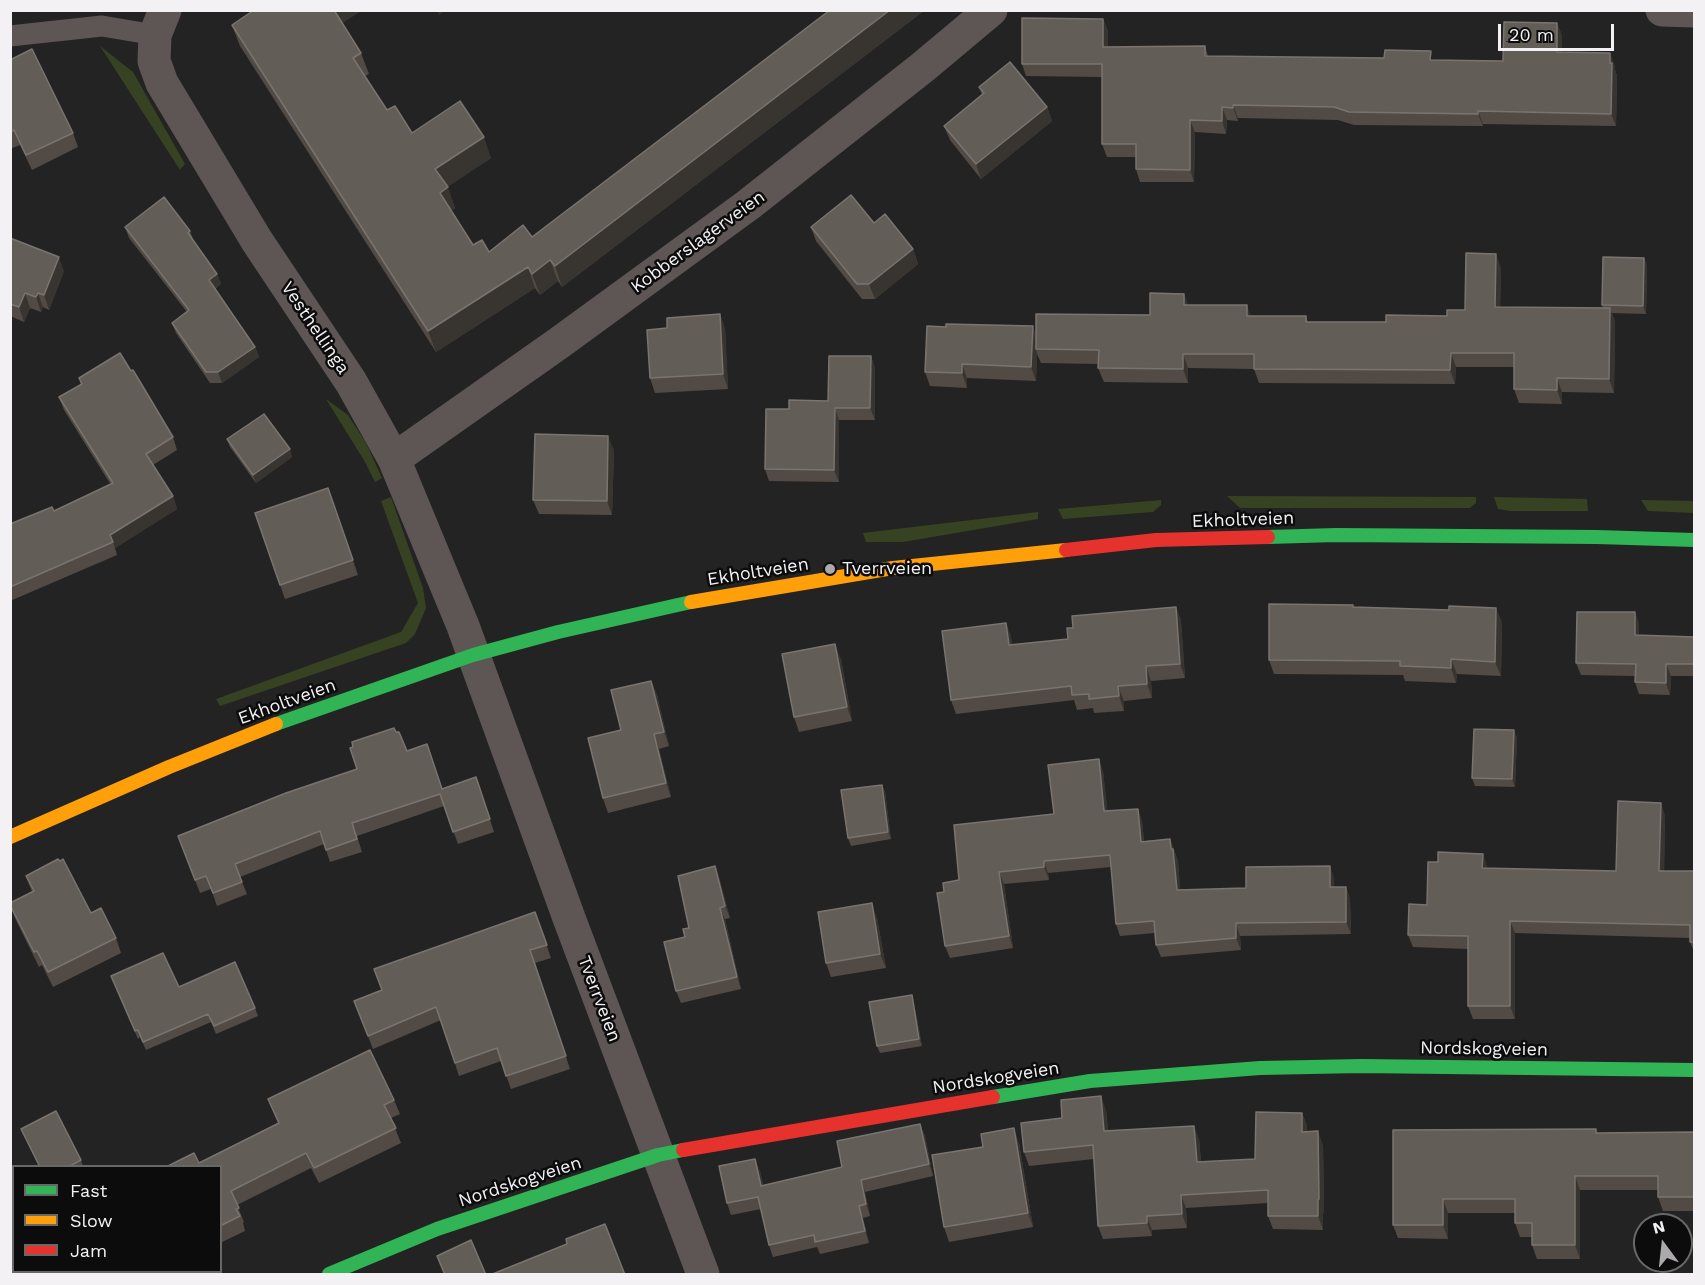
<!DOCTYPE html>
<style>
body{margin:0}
#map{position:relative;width:1705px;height:1285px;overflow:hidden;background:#242324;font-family:"Work Sans",sans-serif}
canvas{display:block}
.frame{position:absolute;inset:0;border:12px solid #f3f1f4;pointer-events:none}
.legend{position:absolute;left:12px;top:1165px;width:210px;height:108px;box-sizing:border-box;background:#0d0c0d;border:2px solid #696869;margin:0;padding:8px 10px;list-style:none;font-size:18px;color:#f3f1f4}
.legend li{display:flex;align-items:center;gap:12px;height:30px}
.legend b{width:30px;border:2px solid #696869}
.north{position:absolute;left:1633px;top:1213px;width:60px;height:60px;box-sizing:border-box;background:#0d0c0d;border:2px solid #696869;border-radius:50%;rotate:345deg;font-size:16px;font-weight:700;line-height:24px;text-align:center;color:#f3f1f4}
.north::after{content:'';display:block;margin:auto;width:21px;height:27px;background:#aba9ab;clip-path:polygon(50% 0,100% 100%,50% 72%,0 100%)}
.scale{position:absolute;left:1498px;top:24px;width:116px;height:27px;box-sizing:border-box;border:3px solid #f3f1f4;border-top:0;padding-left:8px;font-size:18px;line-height:21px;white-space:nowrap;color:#f3f1f4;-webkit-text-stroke:4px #0d0c0d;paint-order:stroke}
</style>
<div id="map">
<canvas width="1705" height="1285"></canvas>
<div class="frame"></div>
<ul class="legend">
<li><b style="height:8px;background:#30b455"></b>Fast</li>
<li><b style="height:8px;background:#ff9f0a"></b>Slow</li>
<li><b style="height:8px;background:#e5322d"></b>Jam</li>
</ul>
<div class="north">N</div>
<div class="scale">20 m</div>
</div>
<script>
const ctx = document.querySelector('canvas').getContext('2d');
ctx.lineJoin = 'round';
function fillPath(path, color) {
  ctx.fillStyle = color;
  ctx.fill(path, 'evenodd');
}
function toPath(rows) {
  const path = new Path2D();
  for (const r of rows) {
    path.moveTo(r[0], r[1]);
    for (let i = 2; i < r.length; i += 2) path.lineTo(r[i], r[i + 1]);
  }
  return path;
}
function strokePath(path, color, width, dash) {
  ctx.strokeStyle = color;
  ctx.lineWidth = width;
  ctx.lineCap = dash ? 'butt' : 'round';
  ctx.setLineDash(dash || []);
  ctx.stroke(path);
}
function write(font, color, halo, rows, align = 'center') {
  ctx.font = font + ' "Work Sans",sans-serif';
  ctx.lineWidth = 5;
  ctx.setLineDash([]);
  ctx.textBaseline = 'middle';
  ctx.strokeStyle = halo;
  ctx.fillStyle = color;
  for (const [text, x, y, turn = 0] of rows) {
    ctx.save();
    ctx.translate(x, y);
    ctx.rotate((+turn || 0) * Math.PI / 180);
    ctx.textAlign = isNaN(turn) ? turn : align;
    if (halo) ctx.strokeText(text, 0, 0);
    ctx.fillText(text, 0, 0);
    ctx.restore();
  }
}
fillPath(toPath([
 [100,46,133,72,185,164,180,170],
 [326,399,348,415,366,443,382,478,375,482,365,462],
 [1227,496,1476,497,1476,503,1470,508,1240,508],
 [391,497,423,588,426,608,415,634,406,643,220,706,216,699,401,632,418,603,381,501],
 [1494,497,1587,499,1588,511,1510,511,1498,509],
 [1161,500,1161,505,1153,512,1063,519,1058,509],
 [1641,500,1694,501,1694,513,1648,511],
 [1038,512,1038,519,903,542,866,542,863,533]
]), '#364221');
strokePath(toPath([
 [10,36,102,26,155,35]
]), '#5e5654', 21);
strokePath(toPath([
 [165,10,155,35,154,61,162,83,257,241,351,382,394,459,463,626,569,918,703,1274],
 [1662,10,1694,11],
 [394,459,559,343,748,205,923,67,991,10]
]), '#5e5654', 33);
strokePath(toPath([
 [1268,537,1336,535,1597,537,1694,540],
 [276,724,473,655,558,632,691,602],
 [993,1097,1090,1081,1260,1068,1361,1066,1694,1070],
 [329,1274,437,1229,658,1155,683,1150]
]), '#30b455', 14);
strokePath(toPath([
 [691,602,893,568,1066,550],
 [10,837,169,767,276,724]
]), '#ff9f0a', 14);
strokePath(toPath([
 [1066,550,1156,540,1268,537],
 [683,1150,993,1097]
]), '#e5322d', 14);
fillPath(toPath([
 [254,10,362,10,342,23,361,53,369,74,365,76,387,110,412,133,491,158,447,187,455,208,451,211,473,245,489,252,532,237,830,10,925,10,562,287,558,281,540,295,535,288,436,352,240,46,232,25],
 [1103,19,1108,31,1108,47,1205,46,1208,56,1503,61,1557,23,1562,36,1562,52,1615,66,1615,70,1617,76,1616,126,1483,124,1483,126,1354,125,1338,120,1238,118,1238,121,1227,120,1226,134,1195,132,1194,182,1140,182,1136,169,1136,157,1107,157,1102,144,1102,77,1026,76,1022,64],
 [10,60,73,133,78,147,32,170,20,145,10,149],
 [979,87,1047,107,1052,121,981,179,950,140,944,126,982,95],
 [874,223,913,249,918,264,875,299,862,299,816,241,811,227],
 [125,227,190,231,194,241,217,274,221,284,215,289,255,347,259,357,222,383,210,383,176,333,172,323,187,312,129,238],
 [10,238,64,271,49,310,43,307,41,312,30,308,24,322,10,316],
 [1644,258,1647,265,1646,314,1612,313,1615,322,1614,393,1562,392,1562,404,1519,403,1514,389,1514,367,1456,367,1455,384,1259,383,1254,369,1188,368,1188,383,1104,382,1098,368,1099,364,1041,363,1037,354,1036,381,967,378,967,388,930,386,925,372,946,327,1036,335,1150,315,1184,294,1188,305,1251,316,1306,316,1308,322,1386,322,1447,316,1465,310,1501,268,1500,307,1603,308,1602,305],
 [720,314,725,329,728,389,655,393,650,378,667,328],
 [871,356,875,368,875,420,839,420,839,482,769,481,765,469,789,409,828,401],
 [79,378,173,437,177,450,153,465,173,496,177,509,115,548,117,555,10,601,10,524,54,511,111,485,64,410,59,397,81,385],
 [227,439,290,449,292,457,256,483,230,447],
 [614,450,612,515,539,514,533,500],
 [328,488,358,575,285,599,255,513],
 [1176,607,1181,621,1185,678,1151,681,1152,698,1124,701,1124,711,1094,713,1093,708,1077,710,1074,700,956,714,951,700,1006,623,1011,637,1012,645,1068,639,1073,628],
 [1354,607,1502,622,1501,676,1457,674,1456,683,1405,681,1403,675,1274,674,1269,660],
 [1635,612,1639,624,1639,635,1695,637,1695,676,1671,676,1670,695,1639,694,1635,682,1635,676,1581,675,1576,663],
 [841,659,852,721,799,732,794,717],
 [651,681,657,695,669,746,659,749,671,797,608,813,603,798,621,730],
 [396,732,407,751,442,789,476,777,494,832,458,844,444,806,357,836,362,852,330,862,324,844,240,877,247,894,217,906,211,889,200,893,178,836,357,769],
 [1517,737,1515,787,1475,786,1472,778],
 [1103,771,1107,811,1142,821,1144,841,1170,839,1178,861,1180,890,1246,888,1334,878,1334,887,1346,887,1350,899,1351,934,1240,936,1241,950,1161,957,1156,945,1155,933,1120,936,1116,924,1111,867,1048,873,1049,880,1004,884,1013,948,950,958,945,946,944,892,1054,814],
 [882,785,885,792,891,839,851,846,848,838],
 [1665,815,1664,871,1695,871,1695,954,1690,942,1690,938,1515,933,1515,1019,1473,1019,1468,1006,1468,949,1413,947,1408,935,1427,905,1438,862,1487,866,1487,868,1616,871],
 [715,866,719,878,730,918,725,919,741,989,681,1003,676,991,685,937],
 [26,876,91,913,116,938,121,953,53,987,42,965,39,967,15,918,10,906,32,892],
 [535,912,551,958,535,963,570,1069,511,1089,501,1061,459,1076,441,1020,373,1049,354,1001,382,990],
 [877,918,886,968,831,977,826,963],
 [111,976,179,987,255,1008,258,1016,216,1034,211,1022,146,1050,140,1037,138,1039],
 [914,1003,922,1046,880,1053,877,1046],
 [268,1099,394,1100,400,1114,391,1118,401,1143,319,1183,311,1168,237,1205,244,1222,243,1223,245,1231,220,1243,220,1167,199,1163,278,1123],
 [1106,1110,1108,1131,1199,1139,1201,1162,1255,1159,1302,1113,1307,1126,1307,1132,1323,1145,1324,1212,1323,1213,1323,1230,1273,1229,1268,1216,1268,1203,1186,1208,1187,1228,1152,1230,1152,1236,1103,1239,1098,1226,1094,1159,1029,1166,1024,1152],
 [920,1124,925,1136,933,1176,865,1192,870,1216,863,1218,869,1243,820,1254,817,1247,773,1257,769,1245,761,1209,731,1215,727,1203,760,1171,763,1185,842,1167],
 [21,1129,81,1160,83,1167,39,1167],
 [1393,1130,1598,1133,1695,1132,1695,1211,1663,1211,1658,1197,1658,1190,1580,1190,1580,1259,1537,1259,1532,1245,1532,1237,1520,1237,1515,1223,1515,1213,1448,1213,1448,1239,1398,1238,1393,1225],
 [1019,1143,1033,1227,949,1242,944,1227],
 [51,1272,120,1272,121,1275,52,1275]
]), '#524b45');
fillPath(toPath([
 [332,10,362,10,338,26],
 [438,10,445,10,439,15],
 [890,10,925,10,562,287,555,266],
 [1103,19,1108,31,1108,60,1103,47],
 [1557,23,1562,36,1562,65,1557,52],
 [1610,53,1615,66,1615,70,1617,76,1616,126,1611,114],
 [1233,105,1238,118,1238,121,1233,108],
 [1047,107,1052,121,981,179,976,164],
 [1222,107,1227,120,1226,134,1222,121],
 [1478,111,1483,124,1483,126,1478,114],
 [1190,120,1195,132,1194,182,1190,170],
 [484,137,491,158,443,190,435,169],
 [448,187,455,208,447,214,440,193],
 [913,249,918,264,875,299,869,284],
 [1496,254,1501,268,1500,321,1495,307],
 [59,257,64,271,49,310,44,295],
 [1644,258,1647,265,1646,314,1643,306],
 [550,260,558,281,540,295,532,274],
 [528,267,535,288,436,352,428,331],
 [217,274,221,284,213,290,209,280],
 [25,293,30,308,24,322,19,307],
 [38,293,43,307,41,312,36,297],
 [1184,294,1189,308,1184,305],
 [1247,305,1252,319,1247,316],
 [1610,308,1615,322,1614,393,1609,379],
 [720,314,725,329,728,389,723,374],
 [1033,326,1038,341,1036,349,1037,354,1036,381,1031,367],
 [255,347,259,357,222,383,218,372],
 [1451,353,1456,367,1455,384,1450,370],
 [1183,354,1188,368,1188,383,1183,369],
 [871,356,875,368,875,420,870,408],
 [962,364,967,378,967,388,962,373],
 [1557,378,1562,392,1562,404,1557,390],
 [835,408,839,420,839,482,834,470],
 [608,436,614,450,612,515,607,501],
 [290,449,292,457,256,483,253,475],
 [173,496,177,509,115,548,110,535],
 [1176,607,1181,621,1185,678,1180,664],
 [1496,608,1502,622,1501,676,1495,662],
 [1635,612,1639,624,1639,647,1635,635],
 [1006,623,1011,637,1014,660,1009,645],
 [835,644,841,659,852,721,847,707],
 [1451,659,1457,674,1456,683,1451,668],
 [1666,664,1671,676,1670,695,1666,683],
 [1146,666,1151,681,1152,698,1147,684],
 [651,681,657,695,669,746,664,732],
 [1118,686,1124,701,1124,711,1119,696],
 [1514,730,1517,737,1515,787,1512,779],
 [654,734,659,749,671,797,666,783],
 [1099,759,1103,771,1109,823,1104,811],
 [882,785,885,792,891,839,888,832],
 [1661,803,1665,815,1664,883,1659,871],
 [1138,809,1142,821,1145,854,1141,842],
 [1170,839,1178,861,1181,902,1177,890],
 [1483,854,1487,866,1487,881,1482,868],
 [1044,861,1048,873,1049,880,1044,867],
 [715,866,719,878,730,918,725,906],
 [1330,866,1334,878,1334,899,1330,887],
 [999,872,1004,884,1013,948,1009,936],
 [1346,887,1350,899,1351,934,1346,922],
 [872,903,877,918,886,968,880,954],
 [720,908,725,919,741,989,737,977],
 [1510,921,1515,933,1515,1019,1510,1006],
 [1236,923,1240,936,1241,950,1236,938],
 [912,995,914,1003,922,1046,919,1039],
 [1101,1096,1106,1110,1109,1144,1104,1131],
 [1302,1113,1307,1126,1307,1145,1302,1132],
 [920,1124,925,1136,933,1176,929,1164],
 [1194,1126,1199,1139,1202,1175,1197,1162],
 [1014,1128,1019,1143,1033,1227,1028,1213],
 [1318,1131,1323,1145,1324,1212,1323,1213,1323,1230,1318,1216],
 [755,1159,760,1171,765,1198,761,1186],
 [1575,1176,1580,1190,1580,1259,1575,1245],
 [861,1180,865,1192,870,1216,866,1204],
 [1181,1195,1186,1208,1187,1228,1182,1214],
 [1443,1199,1448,1213,1448,1239,1443,1225],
 [859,1206,863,1218,869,1243,865,1231],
 [1147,1216,1152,1230,1152,1236,1147,1223]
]), '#383430');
const building = toPath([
 [254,10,334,10,361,53,353,58,387,110,395,106,412,133,460,101,484,137,435,169,448,187,440,193,473,245,482,240,489,252,523,225,532,237,830,10,890,10,555,266,550,260,532,274,528,267,428,331,232,25,254,10],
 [1022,18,1103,19,1103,47,1205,46,1205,56,1294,57,1384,58,1385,50,1431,51,1430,60,1503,61,1504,22,1557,23,1557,52,1610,53,1610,63,1612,63,1611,114,1478,111,1478,114,1349,112,1334,107,1233,105,1233,108,1222,107,1222,121,1190,120,1190,170,1136,169,1136,144,1102,144,1102,64,1022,64,1022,18],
 [32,49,73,133,26,155,14,130,10,132,10,60,32,49],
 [1010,62,1047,107,976,164,944,126,984,93,979,87,1010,62],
 [851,195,874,223,885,214,913,249,869,284,857,284,811,227,851,195],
 [164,197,190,231,188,233,217,274,209,280,255,347,218,372,206,372,172,323,189,310,125,227,164,197],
 [10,238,59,257,44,295,38,293,36,297,25,293,19,307,10,304,10,238],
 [1466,253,1496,254,1495,307,1610,308,1609,379,1557,378,1557,390,1514,389,1514,353,1451,353,1450,370,1254,369,1254,354,1183,354,1183,369,1098,368,1099,350,1036,349,1036,314,1150,315,1150,293,1184,294,1184,305,1247,305,1247,316,1306,316,1306,322,1386,322,1386,315,1447,316,1447,310,1465,310,1466,253],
 [1603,257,1644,258,1643,306,1602,305,1603,257],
 [720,314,723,374,650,378,647,330,667,328,667,318,720,314],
 [946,324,1033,326,1031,367,962,364,962,373,925,372,927,326,946,327,946,324],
 [120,353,131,371,133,370,173,437,146,454,173,496,110,535,113,542,10,587,10,524,52,507,54,511,113,483,59,397,82,384,79,378,120,353],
 [829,356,871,356,870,408,835,408,834,470,765,469,766,409,789,409,789,400,828,401,829,356],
 [264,414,290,449,253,475,227,439,264,414],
 [535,434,608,436,607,501,533,500,535,434],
 [328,488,353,560,280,585,255,513,328,488],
 [1269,604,1353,605,1353,607,1449,610,1449,606,1496,608,1495,662,1451,659,1451,668,1400,666,1400,661,1269,660,1269,604],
 [1176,607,1180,664,1146,666,1147,684,1118,686,1119,696,1089,699,1089,694,1072,695,1071,686,951,700,942,631,1006,623,1009,645,1068,639,1067,628,1073,628,1072,616,1176,607],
 [1577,612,1635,612,1635,635,1695,637,1695,664,1666,664,1666,683,1635,682,1636,664,1576,663,1577,612],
 [835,644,847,707,794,717,782,654,835,644],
 [651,681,664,732,654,734,666,783,603,798,588,738,621,730,611,690,651,681],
 [394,728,396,732,399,732,407,751,427,744,442,789,476,777,490,819,453,832,440,794,352,823,357,839,326,850,320,831,235,864,242,882,213,893,206,876,195,880,178,836,286,793,357,769,350,748,353,747,352,742,394,728],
 [1474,729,1514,730,1512,779,1472,778,1474,729],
 [1099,759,1104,811,1138,809,1141,842,1170,839,1171,849,1173,849,1177,890,1246,888,1246,867,1330,866,1330,887,1346,887,1346,922,1236,923,1236,938,1156,945,1154,921,1116,924,1110,855,1044,861,1044,867,999,872,1009,936,945,946,937,893,944,892,943,883,959,880,954,825,1054,814,1048,765,1099,759],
 [882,785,888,832,848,838,841,790,882,785],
 [1618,801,1661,803,1659,871,1695,871,1695,942,1690,942,1690,925,1510,921,1510,1006,1468,1006,1468,936,1408,935,1409,904,1427,905,1428,862,1438,862,1438,852,1483,854,1482,868,1616,871,1618,801],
 [58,859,60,861,63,859,91,913,101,908,116,938,48,972,37,951,34,952,10,905,10,903,34,891,26,876,58,859],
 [715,866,725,906,720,908,737,977,676,991,664,942,685,937,683,929,689,928,678,876,715,866],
 [872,903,880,954,826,963,818,912,872,903],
 [535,912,547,945,530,950,566,1056,506,1076,497,1048,455,1063,436,1007,368,1036,354,1001,382,990,374,969,535,912],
 [163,953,179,987,235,962,255,1008,214,1026,208,1014,143,1042,138,1030,135,1031,111,976,163,953],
 [912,995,919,1039,877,1046,869,1002,912,995],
 [370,1050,394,1100,384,1105,396,1128,314,1168,306,1153,231,1191,239,1208,236,1209,240,1216,220,1226,220,1167,166,1167,194,1153,199,1163,279,1123,268,1099,370,1050],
 [1101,1096,1104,1131,1194,1126,1197,1162,1255,1159,1256,1112,1302,1113,1302,1132,1318,1131,1319,1199,1318,1200,1318,1216,1268,1216,1268,1190,1181,1195,1182,1214,1147,1216,1147,1223,1098,1226,1093,1145,1024,1152,1021,1123,1062,1118,1061,1100,1101,1096],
 [56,1111,81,1160,68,1167,40,1167,21,1129,56,1111],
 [920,1124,929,1164,861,1180,866,1204,859,1206,865,1231,815,1242,814,1235,769,1245,758,1197,727,1203,719,1166,755,1159,761,1186,842,1167,837,1141,920,1124],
 [1014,1128,1028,1213,944,1227,932,1155,983,1147,981,1134,1014,1128],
 [1596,1129,1596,1133,1695,1132,1695,1197,1658,1197,1658,1176,1575,1176,1575,1245,1532,1245,1532,1223,1515,1223,1515,1199,1443,1199,1443,1225,1393,1225,1393,1130,1596,1129],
 [605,1224,625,1275,490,1275,567,1244,566,1239,605,1224],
 [471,1240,486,1275,445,1275,437,1256,471,1240],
 [53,1272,111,1272,105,1275,54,1275,53,1272]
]);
fillPath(building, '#635d58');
strokePath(building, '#7a7470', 1.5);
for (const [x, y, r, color] of [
 [830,569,6,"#aba9ab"]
]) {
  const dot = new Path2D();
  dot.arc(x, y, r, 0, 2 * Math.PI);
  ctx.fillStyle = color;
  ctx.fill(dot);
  strokePath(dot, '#0d0c0d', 2);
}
write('18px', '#f3f1f4', '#0d0c0d', [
 ["Kobberslagerveien",698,242,-36],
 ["Vesthellinga",315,328,56],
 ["Ekholtveien",1243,520,-2],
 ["Ekholtveien",758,572,-9],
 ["Ekholtveien",287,702,-20],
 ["Tverrveien",599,999,69],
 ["Nordskogveien",1484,1049,1],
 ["Nordskogveien",996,1078,-9],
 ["Nordskogveien",520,1182,-18]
]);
write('18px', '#f3f1f4', '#0d0c0d', [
 ["Tverrveien",842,569]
], 'left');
</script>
